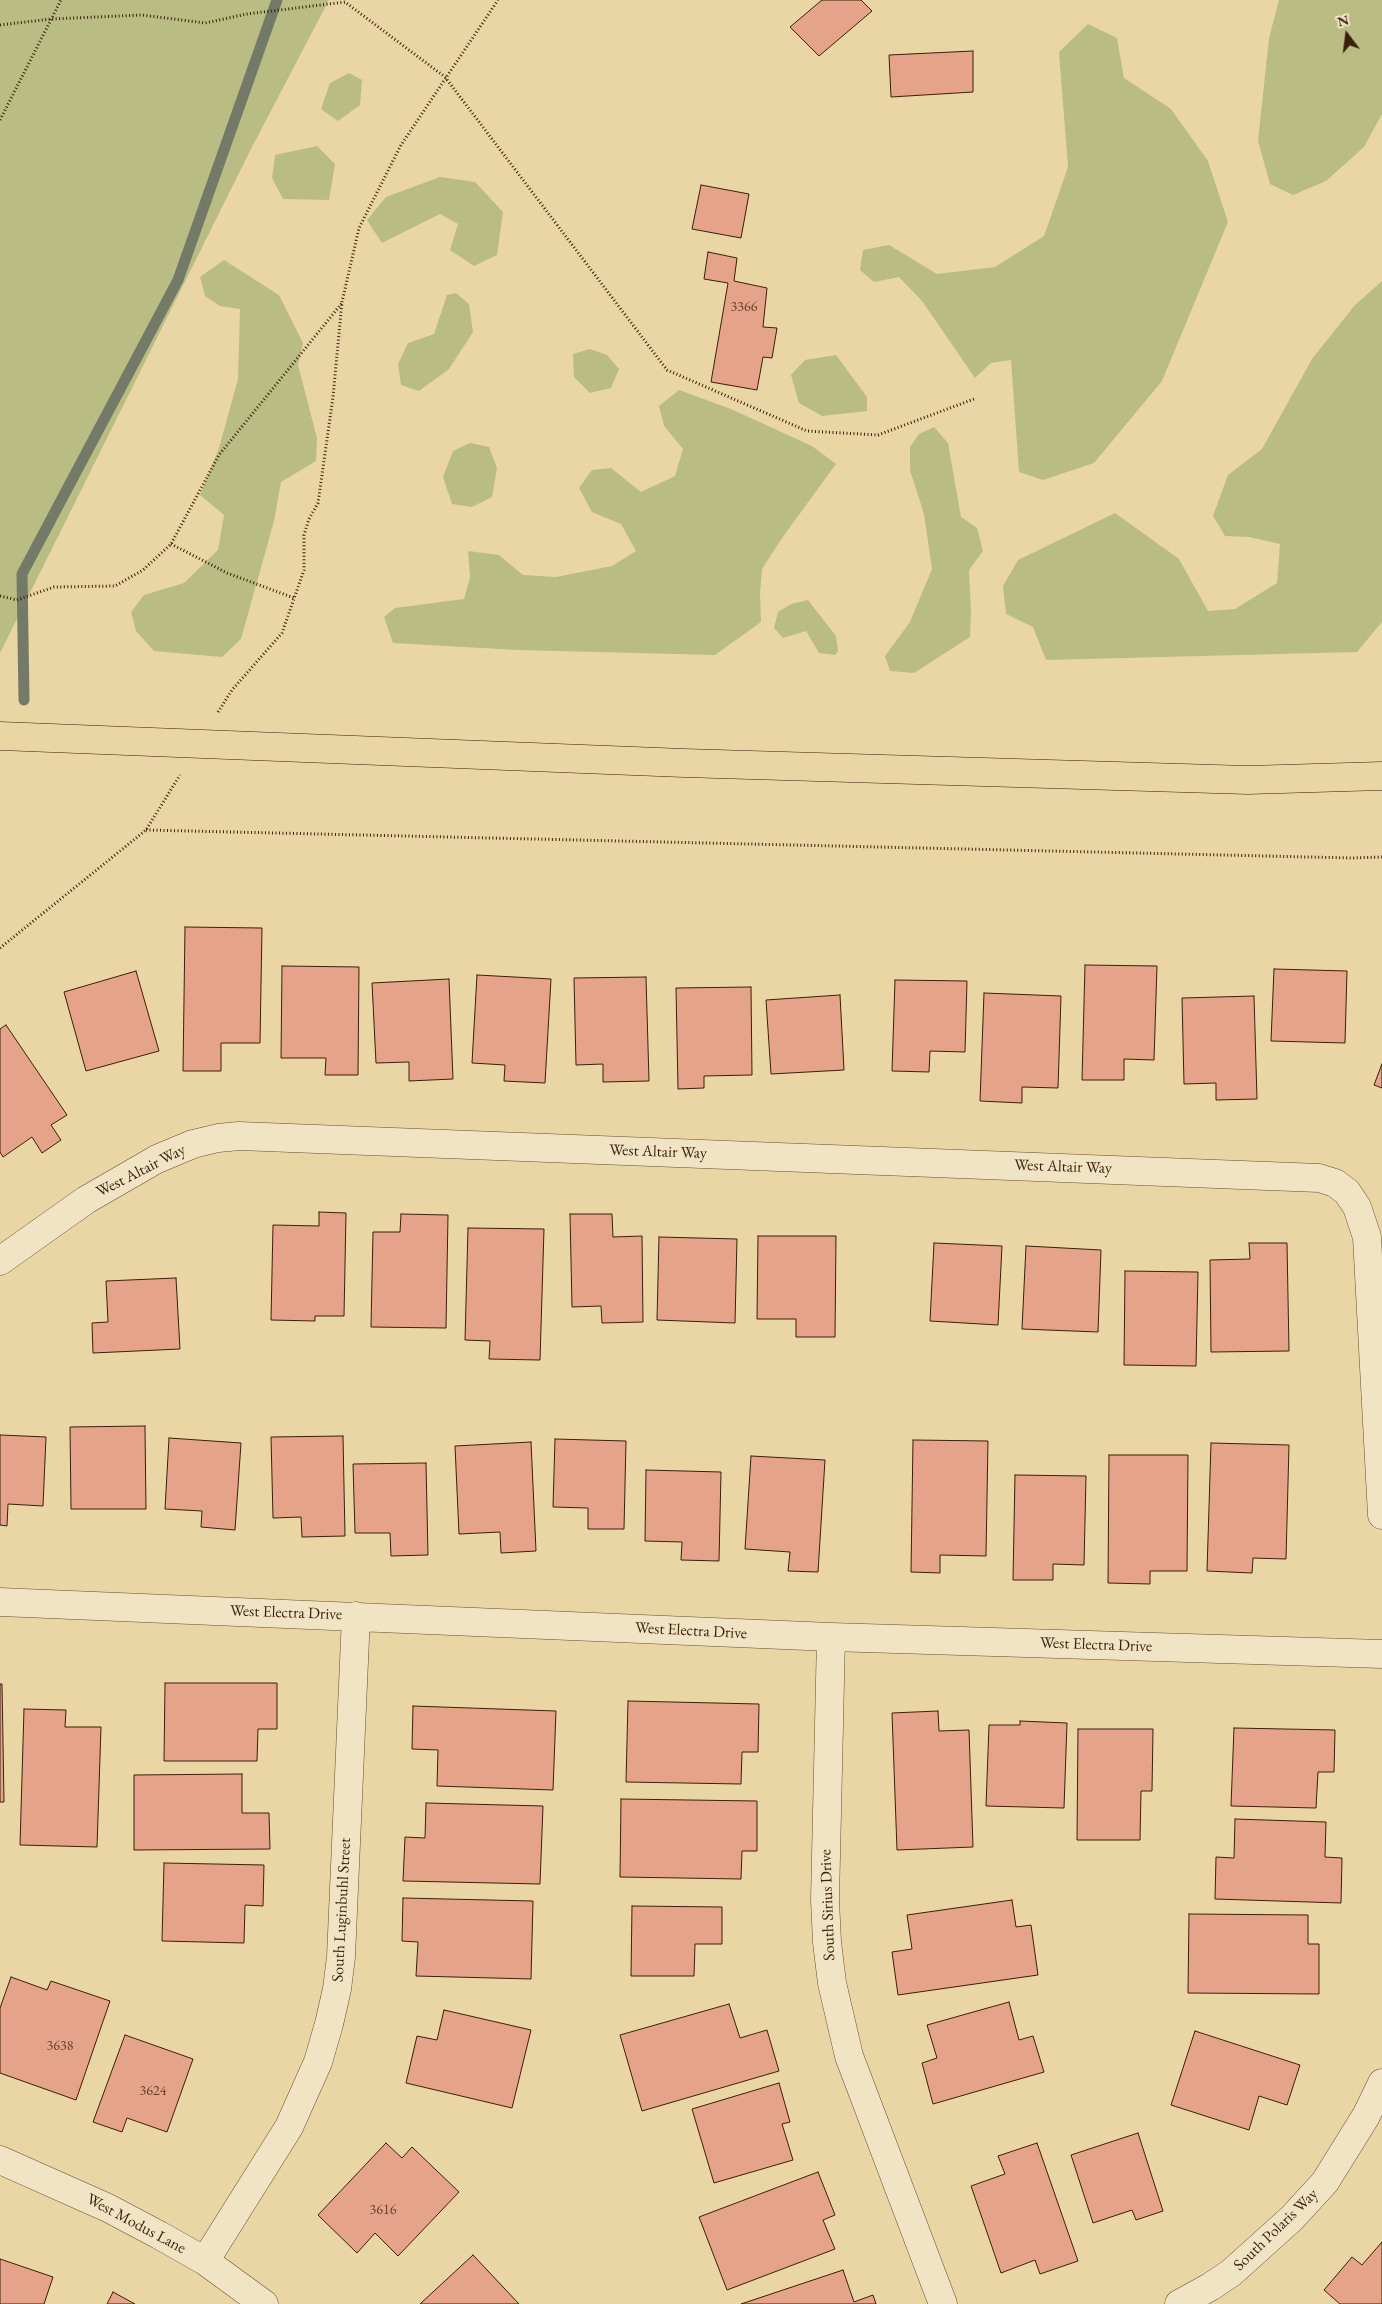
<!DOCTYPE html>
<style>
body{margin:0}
#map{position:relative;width:1382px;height:2304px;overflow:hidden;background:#ead6a4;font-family:"EB Garamond",serif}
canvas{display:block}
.north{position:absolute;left:1322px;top:10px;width:50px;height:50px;-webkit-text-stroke:4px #f1e4c4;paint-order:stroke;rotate:345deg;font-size:14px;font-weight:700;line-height:20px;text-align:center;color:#3b1e0c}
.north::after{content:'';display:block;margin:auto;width:18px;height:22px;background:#3b1e0c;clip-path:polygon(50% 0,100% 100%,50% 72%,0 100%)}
</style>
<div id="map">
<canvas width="1382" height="2304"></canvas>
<div class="north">N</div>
</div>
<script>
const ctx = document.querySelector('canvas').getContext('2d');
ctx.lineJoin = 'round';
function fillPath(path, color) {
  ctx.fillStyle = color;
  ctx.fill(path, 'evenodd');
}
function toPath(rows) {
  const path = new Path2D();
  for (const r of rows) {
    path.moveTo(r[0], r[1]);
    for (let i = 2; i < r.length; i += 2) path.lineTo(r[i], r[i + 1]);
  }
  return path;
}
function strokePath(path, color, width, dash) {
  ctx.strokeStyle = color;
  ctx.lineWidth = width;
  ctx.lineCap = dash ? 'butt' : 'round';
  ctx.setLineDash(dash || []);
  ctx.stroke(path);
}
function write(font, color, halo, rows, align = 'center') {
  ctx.font = font + ' "EB Garamond",serif';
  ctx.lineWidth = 4;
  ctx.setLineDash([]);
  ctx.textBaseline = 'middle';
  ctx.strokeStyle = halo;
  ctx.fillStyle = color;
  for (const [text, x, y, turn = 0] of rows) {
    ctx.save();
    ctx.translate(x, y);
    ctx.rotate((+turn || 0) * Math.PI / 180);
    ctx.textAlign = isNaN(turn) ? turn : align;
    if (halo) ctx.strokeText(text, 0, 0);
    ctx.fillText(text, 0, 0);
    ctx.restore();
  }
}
fillPath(toPath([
 [0,0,329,0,252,147,0,653],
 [1279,0,1382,0,1382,114,1364,147,1326,181,1293,195,1270,184,1258,141,1269,38],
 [1088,24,1117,38,1124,78,1171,109,1208,161,1228,222,1162,381,1094,463,1043,480,1019,472,1011,360,991,363,975,378,922,301,899,277,874,282,860,270,863,250,889,245,937,274,995,267,1044,236,1068,167,1059,52],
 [349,73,362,80,360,105,338,121,321,109,330,83],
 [317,146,335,164,329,200,283,199,272,178,275,155],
 [440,177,475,182,503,212,497,255,474,266,450,250,458,224,440,214,382,243,367,220,386,197],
 [224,260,279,295,303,343,298,365,317,438,316,461,281,482,274,521,241,639,222,657,154,651,136,631,131,612,144,595,184,583,218,550,224,515,200,495,219,448,238,379,240,309,220,306,205,296,200,277],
 [1382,281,1382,622,1357,652,1046,660,1033,627,1006,614,1003,586,1018,560,1115,513,1179,559,1208,611,1235,609,1277,583,1280,544,1249,537,1225,536,1213,516,1228,475,1262,449,1312,359,1355,305],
 [456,293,469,304,473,332,449,369,419,391,401,385,398,364,408,343,434,334,447,295],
 [590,349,607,355,619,369,611,388,590,393,574,377,573,354],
 [836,355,867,397,867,411,822,416,799,403,791,375,805,360],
 [679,390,731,409,812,446,836,464,782,538,762,569,760,593,761,622,715,655,518,650,393,643,384,617,395,608,464,599,470,577,468,551,499,555,523,575,556,577,612,566,636,551,621,524,592,512,579,488,592,470,611,468,641,492,675,476,683,449,664,426,659,406],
 [934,427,948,443,961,517,977,528,983,551,969,570,971,613,970,637,914,673,890,671,885,656,910,622,932,569,924,514,910,470,910,447,919,434],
 [470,443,489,447,497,468,492,497,472,507,452,504,443,477,453,451],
 [808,600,836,636,838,651,835,655,819,653,806,631,783,638,774,628,778,612,791,604]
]), '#b9bd84');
strokePath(toPath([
 [24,700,22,574,178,280,277,0]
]), '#737b68', 11);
const building = toPath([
 [822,0,861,0,872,11,819,56,790,27,822,0],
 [973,51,973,92,891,97,889,55,973,51],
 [701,185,749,194,741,238,692,229,701,185],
 [708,252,737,258,734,281,767,288,763,327,777,328,772,358,763,357,757,390,711,382,728,283,704,279,708,252],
 [185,927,262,928,260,1043,221,1043,221,1071,183,1071,185,927],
 [1085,965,1157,966,1154,1060,1124,1059,1124,1080,1082,1080,1085,965],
 [282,966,359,967,358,1075,325,1075,326,1058,281,1058,282,966],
 [1274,969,1347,971,1345,1043,1271,1041,1274,969],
 [136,971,159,1051,86,1071,64,992,136,971],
 [477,975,551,979,545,1083,504,1081,505,1065,472,1063,477,975],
 [646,977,649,1081,603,1082,603,1064,576,1065,574,978,646,977],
 [449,979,453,1079,409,1081,409,1062,376,1063,372,983,449,979],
 [895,980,967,981,965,1052,930,1051,929,1072,892,1071,895,980],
 [751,987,752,1075,704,1076,704,1088,678,1089,676,988,751,987],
 [984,993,1061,996,1058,1088,1022,1087,1022,1103,980,1101,984,993],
 [840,995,844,1070,771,1074,766,1000,840,995],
 [1254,996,1257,1099,1216,1100,1216,1083,1184,1084,1182,998,1254,996],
 [6,1025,67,1115,51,1125,61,1140,42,1153,32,1137,3,1157,0,1152,0,1029,6,1025],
 [1382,1064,1382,1088,1374,1085,1382,1064],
 [319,1212,346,1213,344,1316,315,1316,315,1321,271,1320,273,1225,319,1226,319,1212],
 [401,1214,448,1215,446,1328,371,1327,373,1232,400,1232,401,1214],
 [570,1214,612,1214,613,1237,642,1236,643,1322,602,1323,601,1306,572,1307,570,1214],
 [468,1228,544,1229,540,1360,489,1359,490,1341,465,1340,468,1228],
 [758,1236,836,1236,835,1337,796,1337,796,1319,757,1319,758,1236],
 [659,1237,737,1239,735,1323,657,1320,659,1237],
 [934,1243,1002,1246,998,1325,930,1321,934,1243],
 [1249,1243,1287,1243,1289,1351,1211,1352,1210,1260,1250,1259,1249,1243],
 [1026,1246,1101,1250,1098,1332,1022,1329,1026,1246],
 [1125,1271,1198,1272,1196,1366,1124,1365,1125,1271],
 [176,1278,180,1349,93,1353,92,1323,108,1322,106,1281,176,1278],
 [145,1426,146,1509,71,1509,70,1427,145,1426],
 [0,1435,46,1437,43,1506,8,1504,7,1526,0,1525,0,1435],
 [343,1436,345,1536,302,1537,301,1517,273,1518,271,1437,343,1436],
 [169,1438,241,1443,235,1530,201,1527,202,1511,165,1509,169,1438],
 [555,1439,626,1441,624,1529,588,1529,588,1508,553,1507,555,1439],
 [913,1440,988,1441,986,1556,940,1555,940,1573,911,1572,913,1440],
 [531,1442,536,1551,501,1553,500,1532,459,1534,455,1446,531,1442],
 [1211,1443,1289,1445,1286,1559,1253,1558,1252,1573,1207,1571,1211,1443],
 [1109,1455,1188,1455,1187,1571,1150,1571,1150,1584,1108,1583,1109,1455],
 [751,1456,825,1460,818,1572,788,1571,790,1552,745,1549,751,1456],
 [426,1463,428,1555,391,1556,390,1533,355,1533,353,1464,426,1463],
 [646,1470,721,1472,719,1561,681,1560,682,1542,645,1541,646,1470],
 [1015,1475,1086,1476,1084,1565,1053,1564,1053,1580,1013,1580,1015,1475],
 [165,1683,277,1683,277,1729,258,1729,257,1761,164,1761,165,1683],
 [0,1684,2,1684,4,1802,0,1802,0,1684],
 [628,1701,759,1704,758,1752,742,1752,741,1784,626,1782,628,1701],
 [413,1706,556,1711,553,1790,437,1786,438,1750,412,1749,413,1706],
 [24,1709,66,1710,65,1727,101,1727,97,1847,20,1845,24,1709],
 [938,1711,939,1731,969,1730,973,1847,897,1850,892,1713,938,1711],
 [1020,1721,1067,1723,1064,1808,986,1806,989,1725,1020,1725,1020,1721],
 [1234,1728,1335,1730,1334,1772,1318,1772,1316,1808,1231,1806,1234,1728],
 [1078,1729,1153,1729,1152,1791,1141,1791,1140,1840,1077,1840,1078,1729],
 [242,1774,242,1813,269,1813,270,1849,134,1850,134,1775,242,1774],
 [621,1799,757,1801,757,1851,742,1851,741,1879,620,1877,621,1799],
 [426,1803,543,1806,540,1884,403,1881,405,1837,425,1838,426,1803],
 [1235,1819,1326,1822,1325,1857,1342,1858,1341,1903,1215,1899,1216,1857,1234,1858,1235,1819],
 [164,1863,264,1865,263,1906,245,1905,244,1943,162,1941,164,1863],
 [403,1898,533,1901,531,1979,416,1976,418,1942,402,1941,403,1898],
 [1012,1900,1016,1927,1031,1925,1038,1975,898,1995,892,1952,912,1949,907,1915,1012,1900],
 [632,1906,722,1907,722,1944,695,1944,694,1976,631,1976,632,1906],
 [1189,1914,1308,1915,1308,1944,1319,1944,1319,1994,1188,1993,1189,1914],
 [11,1977,47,1990,51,1981,110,2001,76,2100,0,2073,0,2008,11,1977],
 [1009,2002,1019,2040,1033,2036,1044,2072,933,2104,922,2063,937,2058,927,2025,1009,2002],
 [729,2004,740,2038,767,2030,779,2071,642,2111,620,2035,729,2004],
 [444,2010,531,2030,512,2108,406,2083,417,2036,437,2040,444,2010],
 [1195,2031,1300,2065,1287,2105,1259,2096,1249,2130,1171,2105,1195,2031],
 [125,2035,193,2059,167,2132,127,2118,122,2132,93,2122,125,2035],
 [779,2083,790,2122,782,2124,793,2160,714,2183,692,2109,779,2083],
 [1138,2133,1163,2211,1136,2220,1132,2210,1093,2223,1071,2155,1138,2133],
 [386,2143,402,2158,412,2147,459,2192,398,2256,375,2233,357,2253,318,2215,386,2143],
 [1037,2143,1078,2261,1040,2274,1035,2260,1001,2273,971,2186,1005,2174,998,2156,1037,2143],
 [818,2172,835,2215,823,2220,835,2249,727,2290,699,2217,818,2172],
 [1382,2242,1382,2304,1340,2304,1324,2290,1352,2257,1362,2265,1382,2242],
 [473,2255,519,2304,420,2304,473,2255],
 [0,2259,53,2277,44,2304,0,2304,0,2259],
 [843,2270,854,2302,873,2295,876,2304,741,2304,843,2270],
 [113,2292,135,2304,107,2304,113,2292]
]);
fillPath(building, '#e5a38a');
strokePath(building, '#3b1e0c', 1);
const minor = toPath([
 [0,1261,86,1200,157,1159,193,1144,218,1138,239,1136,1319,1178,1335,1183,1347,1192,1357,1207,1367,1237,1382,1515],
 [0,1602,831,1637,1382,1654],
 [831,1637,825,1900,827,1942,832,1983,849,2056,943,2304],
 [0,2160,108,2208,159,2235,205,2261,264,2304],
 [205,2261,289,2127,318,2062,329,2024,337,1989,341,1957,356,1616],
 [1179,2304,1210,2287,1231,2273,1292,2218,1325,2182,1366,2116,1382,2083]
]);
const major = toPath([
 [0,736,684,763,1248,780,1382,776]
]);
strokePath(minor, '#674c32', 29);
strokePath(major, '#3b1e0c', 29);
strokePath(toPath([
 [0,25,51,19,142,15,205,23,247,14,345,2,445,77,667,370,807,431,878,435,974,399],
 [0,120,61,0],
 [171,544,227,573,294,598],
 [0,596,17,600,54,587,115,586,143,570,171,544,219,455,342,303],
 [218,712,232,690,282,633,304,570,304,535,309,519,318,503,333,397,342,302,359,228,401,145,498,0],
 [146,830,1352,858,1382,857],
 [0,948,146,830,180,775]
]), '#3b1e0c', 3, [1, 2.5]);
strokePath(minor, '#f1e4c4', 28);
strokePath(major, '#ead6a4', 28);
write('14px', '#663f2c', null, [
 ["3366",744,307],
 ["3638",60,2046],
 ["3624",153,2091],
 ["3616",383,2210]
]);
write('16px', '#3b1e0c', '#f1e4c4', [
 ["West Altair Way",658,1152,2],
 ["West Altair Way",1063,1167,2],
 ["West Altair Way",141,1171,-27],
 ["West Electra Drive",286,1613,2],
 ["West Electra Drive",691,1631,3],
 ["West Electra Drive",1096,1645,2],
 ["South Sirius Drive",828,1905,-92],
 ["South Luginbuhl Street",342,1910,-87],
 ["West Modus Lane",136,2224,28],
 ["South Polaris Way",1276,2230,-44]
]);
</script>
